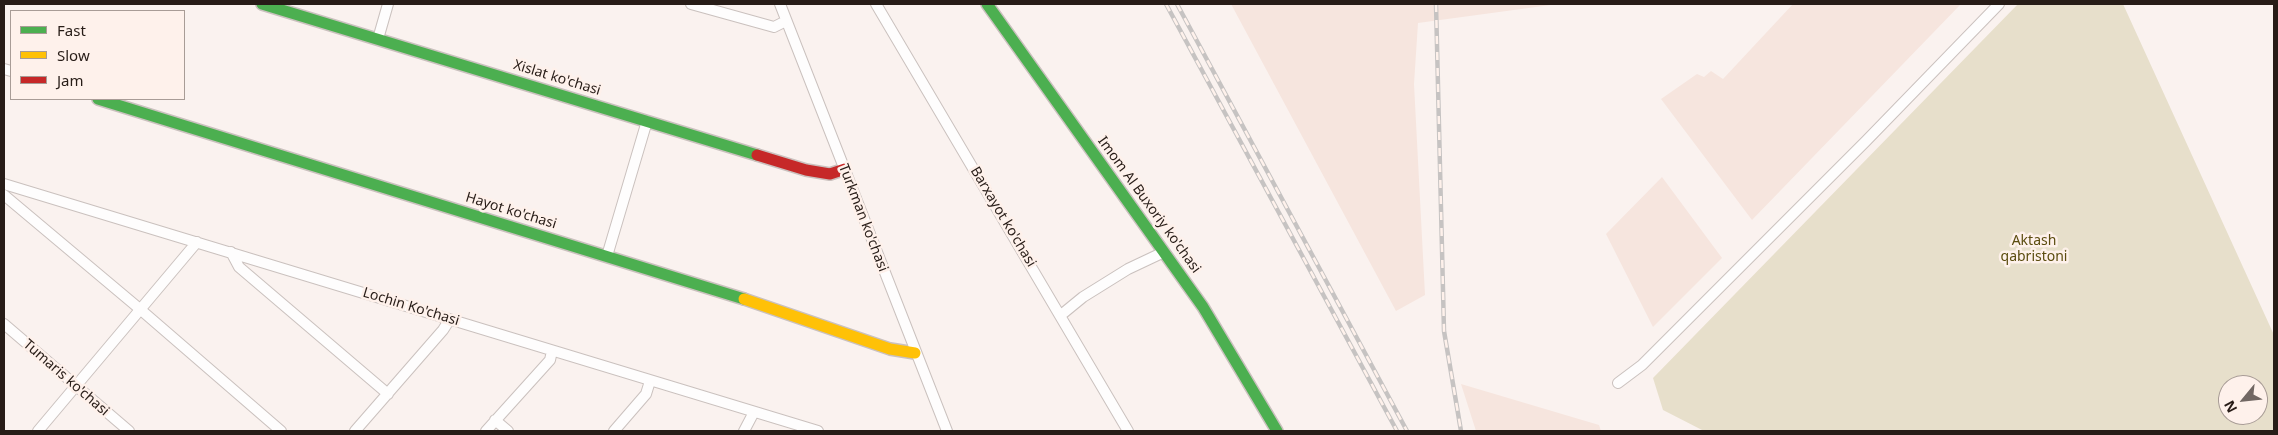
<!DOCTYPE html>
<style>
body{margin:0}
#map{position:relative;width:2278px;height:435px;overflow:hidden;background:#faf2ef;font-family:"Noto Sans",sans-serif}
canvas{display:block}
.frame{position:absolute;inset:0;border:5px solid #271c17;pointer-events:none}
.legend{position:absolute;left:10px;top:10px;width:175px;height:90px;box-sizing:border-box;background:#fef1eb;border:1px solid #a89c96;margin:0;padding:6px 9px;list-style:none;font-size:15px;color:#271c17}
.legend li{display:flex;align-items:center;gap:10px;height:25px}
.legend b{width:25px;border:1px solid #a89c96}
.north{position:absolute;left:2218px;top:375px;width:50px;height:50px;box-sizing:border-box;background:#fef1eb;border:1px solid #a89c96;border-radius:50%;rotate:242deg;font-size:14px;font-weight:700;line-height:20px;text-align:center;color:#271c17}
.north::after{content:'';display:block;margin:auto;width:18px;height:22px;background:#716763;clip-path:polygon(50% 0,100% 100%,50% 72%,0 100%)}
</style>
<div id="map">
<canvas width="2278" height="435"></canvas>
<div class="frame"></div>
<ul class="legend">
<li><b style="height:6px;background:#4caf50"></b>Fast</li>
<li><b style="height:6px;background:#ffc107"></b>Slow</li>
<li><b style="height:6px;background:#c62828"></b>Jam</li>
</ul>
<div class="north">N</div>
</div>
<script>
const ctx = document.querySelector('canvas').getContext('2d');
ctx.lineJoin = 'round';
function fillPath(path, color) {
  ctx.fillStyle = color;
  ctx.fill(path, 'evenodd');
}
function toPath(rows) {
  const path = new Path2D();
  for (const r of rows) {
    path.moveTo(r[0], r[1]);
    for (let i = 2; i < r.length; i += 2) path.lineTo(r[i], r[i + 1]);
  }
  return path;
}
function strokePath(path, color, width, dash) {
  ctx.strokeStyle = color;
  ctx.lineWidth = width;
  ctx.lineCap = dash ? 'butt' : 'round';
  ctx.setLineDash(dash || []);
  ctx.stroke(path);
}
function write(font, color, halo, rows, align = 'center') {
  ctx.font = font + ' "Noto Sans",sans-serif';
  ctx.lineWidth = 5;
  ctx.setLineDash([]);
  ctx.textBaseline = 'middle';
  ctx.strokeStyle = halo;
  ctx.fillStyle = color;
  for (const [text, x, y, turn = 0] of rows) {
    ctx.save();
    ctx.translate(x, y);
    ctx.rotate((+turn || 0) * Math.PI / 180);
    ctx.textAlign = isNaN(turn) ? turn : align;
    if (halo) ctx.strokeText(text, 0, 0);
    ctx.fillText(text, 0, 0);
    ctx.restore();
  }
}
fillPath(toPath([
 [1231,4,1558,4,1418,23,1414,84,1425,295,1396,311],
 [1793,4,1961,4,1752,220,1661,99,1697,74,1704,77,1711,71,1723,79],
 [1662,177,1722,258,1653,327,1606,234],
 [1461,384,1599,425,1601,431,1476,431]
]), '#f6e5de');
fillPath(toPath([
 [2018,4,2123,4,2274,335,2274,431,1704,431,1663,410,1653,378],
 [2228,385,2258,385,2258,415,2228,415]
]), '#e7dfcb');
const street = toPath([
 [691,4,774,27,786,21],
 [780,4,947,431],
 [876,4,1128,431],
 [378,39,388,4],
 [4,69,11,71],
 [4,184,818,431],
 [4,195,141,310,281,431],
 [231,252,239,267,388,394],
 [607,256,647,121],
 [1061,315,1083,297,1128,269,1164,252],
 [4,324,129,431],
 [1618,383,1642,365,1866,141,1999,4],
 [495,420,508,431],
 [38,431,197,242],
 [355,431,443,330,450,319],
 [486,431,550,360,552,351],
 [614,431,646,394,650,381],
 [744,431,754,412]
]);
const fast = toPath([
 [262,4,757,155],
 [987,4,1203,307,1277,431],
 [98,99,744,299]
]);
const slow = toPath([
 [744,299,890,349,915,353]
]);
const jam = toPath([
 [757,155,806,170,830,174,845,169]
]);
strokePath(street, '#cac1be', 12);
strokePath(fast, '#cac1be', 14);
strokePath(slow, '#cac1be', 14);
strokePath(jam, '#cac1be', 14);
strokePath(street, '#fefdfd', 10);
strokePath(fast, '#4caf50', 11);
strokePath(slow, '#ffc107', 11);
strokePath(jam, '#c62828', 11);
const rail = toPath([
 [1166,4,1397,431],
 [1177,4,1407,431],
 [1436,4,1444,331,1461,431]
]);
strokePath(rail, '#c6c3c2', 4.5);
strokePath(rail, '#fef1eb', 2.5, [8]);
write('14px', '#271c17', '#fef1eb', [
 ["Xislat ko'chasi",557,78,17],
 ["Imom Al Buxoriy ko'chasi",1149,205,54],
 ["Hayot ko'chasi",511,211,17],
 ["Barxayot ko'chasi",1003,217,59],
 ["Turkman ko'chasi",863,218,69],
 ["Lochin Ko'chasi",411,307,17],
 ["Tumaris ko'chasi",66,378,41]
]);
write('14px', '#5b4c0f', '#fef1eb', [
 ["Aktash",2034,241],
 ["qabristoni",2034,257]
]);
</script>
